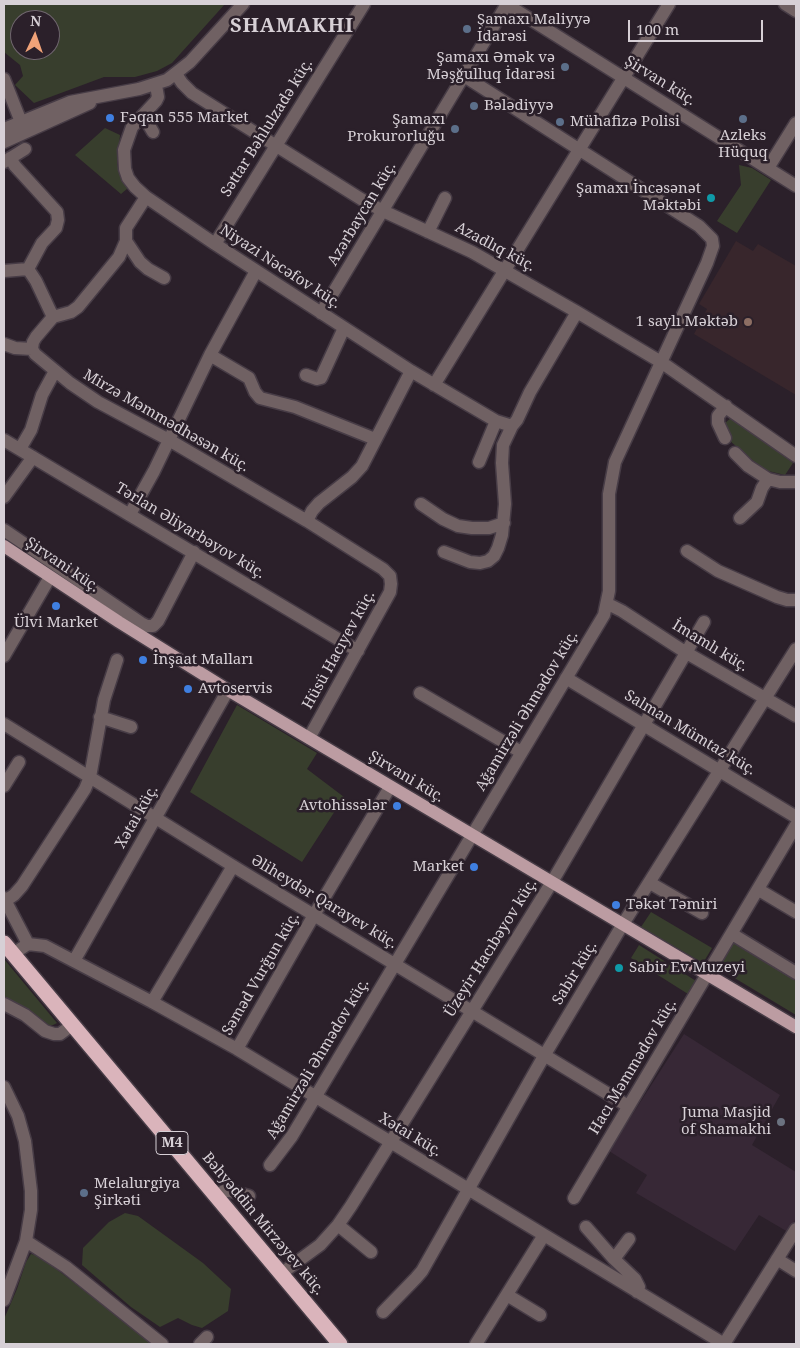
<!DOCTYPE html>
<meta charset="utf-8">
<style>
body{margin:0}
#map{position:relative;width:800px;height:1348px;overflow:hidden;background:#2b202a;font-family:"Noto Serif",serif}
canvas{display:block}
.frame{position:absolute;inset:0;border:5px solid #d7d0d6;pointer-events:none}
.north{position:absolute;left:10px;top:10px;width:50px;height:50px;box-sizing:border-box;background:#2b202a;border:1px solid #70666f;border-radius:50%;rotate:3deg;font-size:14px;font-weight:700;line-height:20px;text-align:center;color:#d7d0d6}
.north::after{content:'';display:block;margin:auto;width:18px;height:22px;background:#f0a278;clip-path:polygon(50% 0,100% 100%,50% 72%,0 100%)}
.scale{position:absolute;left:628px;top:20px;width:135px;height:22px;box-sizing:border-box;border:2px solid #d7d0d6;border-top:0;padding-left:6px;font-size:15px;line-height:18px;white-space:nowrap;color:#d7d0d6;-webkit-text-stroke:4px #2b202a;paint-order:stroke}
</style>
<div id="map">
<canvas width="800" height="1348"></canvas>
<div class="frame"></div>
<div class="north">N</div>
<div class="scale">100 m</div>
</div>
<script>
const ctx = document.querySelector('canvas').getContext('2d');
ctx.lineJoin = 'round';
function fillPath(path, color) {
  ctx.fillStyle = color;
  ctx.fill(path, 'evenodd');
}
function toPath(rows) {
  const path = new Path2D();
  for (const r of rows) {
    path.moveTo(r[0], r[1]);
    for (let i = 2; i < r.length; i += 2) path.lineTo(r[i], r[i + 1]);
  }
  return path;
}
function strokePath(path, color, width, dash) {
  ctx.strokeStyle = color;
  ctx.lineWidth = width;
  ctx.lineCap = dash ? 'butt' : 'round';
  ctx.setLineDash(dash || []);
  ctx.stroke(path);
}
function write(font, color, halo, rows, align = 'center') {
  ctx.font = font + ' "Noto Serif",serif';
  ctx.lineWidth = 5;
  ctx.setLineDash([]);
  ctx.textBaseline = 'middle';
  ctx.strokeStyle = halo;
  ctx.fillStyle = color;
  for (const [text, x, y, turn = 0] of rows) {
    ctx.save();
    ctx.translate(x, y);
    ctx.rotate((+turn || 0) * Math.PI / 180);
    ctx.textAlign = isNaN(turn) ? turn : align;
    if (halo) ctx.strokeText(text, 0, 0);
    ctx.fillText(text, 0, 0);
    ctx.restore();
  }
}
fillPath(toPath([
 [684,1034,780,1095,752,1145,796,1172,796,1218,788,1232,759,1215,735,1251,636,1193,647,1175,609,1151]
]), '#372836');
fillPath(toPath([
 [736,241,753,251,758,244,796,266,796,395,694,334,707,309,699,304]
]), '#38262c');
fillPath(toPath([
 [4,4,225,4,172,63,157,71,135,77,104,77,34,103,15,85,23,76,20,65,4,52],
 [20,20,50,20,50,50,20,50],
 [105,128,120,135,117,164,121,177,128,188,121,194,75,155],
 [739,165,752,168,771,180,737,233,717,221,741,185],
 [732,417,793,463,785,475,764,470,730,441,724,424],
 [237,705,317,753,307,769,344,797,302,862,190,792],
 [651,912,712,948,703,963,641,927],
 [733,943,796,981,796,1015,718,968],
 [639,945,696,981,688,994,631,958],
 [4,959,57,1023,53,1025,47,1025,4,1000],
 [125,1213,138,1216,203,1263,231,1289,228,1311,202,1328,192,1325,178,1318,160,1327,131,1307,82,1265,83,1248,109,1222],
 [31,1254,39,1256,155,1344,4,1344,4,1319,17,1289,26,1262]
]), '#383e2d');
const minor = toPath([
 [506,4,796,186],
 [785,4,796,11],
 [176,74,182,83,192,93,361,199,383,211,472,252,577,312,661,362,796,456],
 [4,79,21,122],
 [156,85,158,97,156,101,132,127,124,150,125,169,128,178,135,187,146,197,215,244,411,371,496,421,512,426],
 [143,115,153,132],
 [4,129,70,102,139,89,167,80,190,62,243,4],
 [4,142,90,103],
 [10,158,15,166,57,212,58,220,56,228,42,243,28,269],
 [4,162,25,149],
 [768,168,796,123],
 [428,232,445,198],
 [126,241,140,262,148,269,164,278],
 [215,244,364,4],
 [4,271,28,269,36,281,53,317,36,337,33,342,32,349,35,354,70,383,98,402,169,440,307,521,383,569,390,576,391,584,390,592,309,738],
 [321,313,507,4],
 [53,317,71,312,78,307,119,257,126,241,126,228,146,197],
 [4,344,15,348,32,349],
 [210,355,249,378,255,392,260,398,295,407,375,439],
 [306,375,317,379,321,378,344,328],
 [434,385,669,4],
 [725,438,718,423,718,416,726,406],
 [4,440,358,651],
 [20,449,31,430,42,395,55,371],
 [735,453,748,466,768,479],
 [479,462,496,421],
 [4,497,33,457],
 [421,504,443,519,458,526,472,528,489,528,504,523],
 [130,514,154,471,210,355,256,271],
 [740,518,757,502,762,488,768,479,780,482,796,482],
 [307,521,312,511,319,503,352,477,362,466,411,371],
 [4,530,141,623,147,626,153,626,158,621,194,552],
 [687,551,718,571,777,597,787,600,796,600],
 [444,552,470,562,480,563,488,561,494,556,498,548,502,535,505,504,502,463,503,445,512,426,517,420,530,392,577,312],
 [608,604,622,611,685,652,796,716],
 [4,656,50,577],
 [566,678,796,817],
 [420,693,521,752],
 [100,717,131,727],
 [4,724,233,866,628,1106],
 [4,786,19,762],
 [650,883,702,913],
 [759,890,796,912],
 [4,898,28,944],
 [5,901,14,895,22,886,85,789,90,777,104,700,117,660],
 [732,934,796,973],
 [13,954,28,944,45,946,152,1002,237,1049,724,1344],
 [74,961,228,690],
 [152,1002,233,866],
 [4,1004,25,1015,45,1031,54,1034,60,1034,72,1025],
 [237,1049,314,915,390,787],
 [4,1087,18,1116,25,1141,31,1191,31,1210,26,1241,4,1300],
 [270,1165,292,1136,604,615,609,591,609,494,615,462,707,263,713,246,712,239,699,226,464,76],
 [217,1196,224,1191,230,1191,249,1196],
 [574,1198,796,825],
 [338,1225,371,1252],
 [586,1227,614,1259,635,1279,639,1287,637,1292],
 [26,1241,66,1267,162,1344],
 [614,1259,629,1239],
 [777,1259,796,1271],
 [282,1273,320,1245,338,1225,351,1206,552,882,704,622],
 [507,1295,540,1315],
 [383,1312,416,1278,422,1271,544,1056,623,924,796,649],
 [200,1344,207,1337],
 [476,1344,544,1235],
 [724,1344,796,1229]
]);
const major = toPath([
 [4,546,119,622,228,690,796,1027]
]);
const highway = toPath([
 [4,943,340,1344]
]);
strokePath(minor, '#473c46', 15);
strokePath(major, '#473c46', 15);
strokePath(highway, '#473c46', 18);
strokePath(minor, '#706163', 12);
strokePath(major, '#bc9ca2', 12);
strokePath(highway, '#dab4bb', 15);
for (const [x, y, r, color] of [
 [467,29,5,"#5c6f8a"],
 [565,67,5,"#5c6f8a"],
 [474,106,5,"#5c6f8a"],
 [110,118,5,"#3f7fe0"],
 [743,119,5,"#5c6f8a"],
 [560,122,5,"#5c6f8a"],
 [455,129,5,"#5c6f8a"],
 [711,198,5,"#0f9aa8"],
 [748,322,5,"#8d6e63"],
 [56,606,5,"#3f7fe0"],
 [143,660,5,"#3f7fe0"],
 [188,689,5,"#3f7fe0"],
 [397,806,5,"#3f7fe0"],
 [474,867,5,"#3f7fe0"],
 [616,905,5,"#3f7fe0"],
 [619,968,5,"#0f9aa8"],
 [781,1122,5,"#6b7280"],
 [84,1193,5,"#5c6f8a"]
]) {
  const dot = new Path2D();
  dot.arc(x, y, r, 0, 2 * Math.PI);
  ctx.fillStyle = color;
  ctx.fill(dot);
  strokePath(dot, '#2b202a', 2);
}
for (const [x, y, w] of [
 [172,1143,32]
]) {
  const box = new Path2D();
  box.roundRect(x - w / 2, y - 11.5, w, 23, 4);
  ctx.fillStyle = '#2b202a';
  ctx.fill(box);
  strokePath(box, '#d7d0d6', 1);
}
write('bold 14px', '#d7d0d6', null, [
 ["M4",172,1143]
]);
write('15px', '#d7d0d6', '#2b202a', [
 ["Şamaxı Maliyyə",477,20],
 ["İdarəsi",477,37],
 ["Şamaxı Əmək və",555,58,"right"],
 ["Məşğulluq İdarəsi",555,75,"right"],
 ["Bələdiyyə",484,106],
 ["Fəqan 555 Market",120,118],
 ["Şamaxı",445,120,"right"],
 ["Prokurorluğu",445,137,"right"],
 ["Mühafizə Polisi",570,122],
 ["Azleks",743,136,"center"],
 ["Hüquq",743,153,"center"],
 ["Şamaxı İncəsənət",701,189,"right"],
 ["Məktəbi",701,206,"right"],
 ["1 saylı Məktəb",738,322,"right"],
 ["Ülvi Market",56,623,"center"],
 ["İnşaat Malları",153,660],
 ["Avtoservis",198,689],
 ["Avtohissələr",387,806,"right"],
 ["Market",464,867,"right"],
 ["Təkət Təmiri",626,905],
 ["Sabir Ev Muzeyi",629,968],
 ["Juma Masjid",771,1113,"right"],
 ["of Shamakhi",771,1130,"right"],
 ["Melalurgiya",94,1184],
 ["Şirkəti",94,1201]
], 'left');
write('15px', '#d7d0d6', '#2b202a', [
 ["Şirvan küç.",660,81,32],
 ["Səttar Bəhlulzadə küç.",267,128,-58],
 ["Azərbaycan küç.",362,214,-59],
 ["Azadlıq küç.",495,247,28],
 ["Niyazi Nəcəfov küç.",280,267,33],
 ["Mirzə Məmmədhəsən küç.",166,421,30],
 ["Tərlan Əliyarbəyov küç.",190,531,31],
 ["Şirvani küç.",62,565,34],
 ["İmamlı küç.",710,646,31],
 ["Hüsü Hacıyev küç.",339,650,-61],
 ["Ağamirzəli Əhmədov küç.",527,711,-59],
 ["Salman Mümtaz küç.",690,733,31],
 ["Şirvani küç.",406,777,31],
 ["Xətai küç.",137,817,-60],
 ["Əliheydər Qarayev küç.",324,902,31],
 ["Üzeyir Hacıbəyov küç.",491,948,-58],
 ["Sabir küç.",575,973,-59],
 ["Səməd Vurğun küç.",261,974,-60],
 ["Ağamirzəli Əhmədov küç.",318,1059,-59],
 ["Hacı Məmmədov küç.",633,1067,-59],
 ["Xətai küç.",410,1135,31],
 ["Bəhyəddin Mirzəyev küç.",263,1224,50]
]);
ctx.letterSpacing = '1px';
write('bold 20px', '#d7d0d6', '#2b202a', [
 ["SHAMAKHI",292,26]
]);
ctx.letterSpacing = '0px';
</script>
